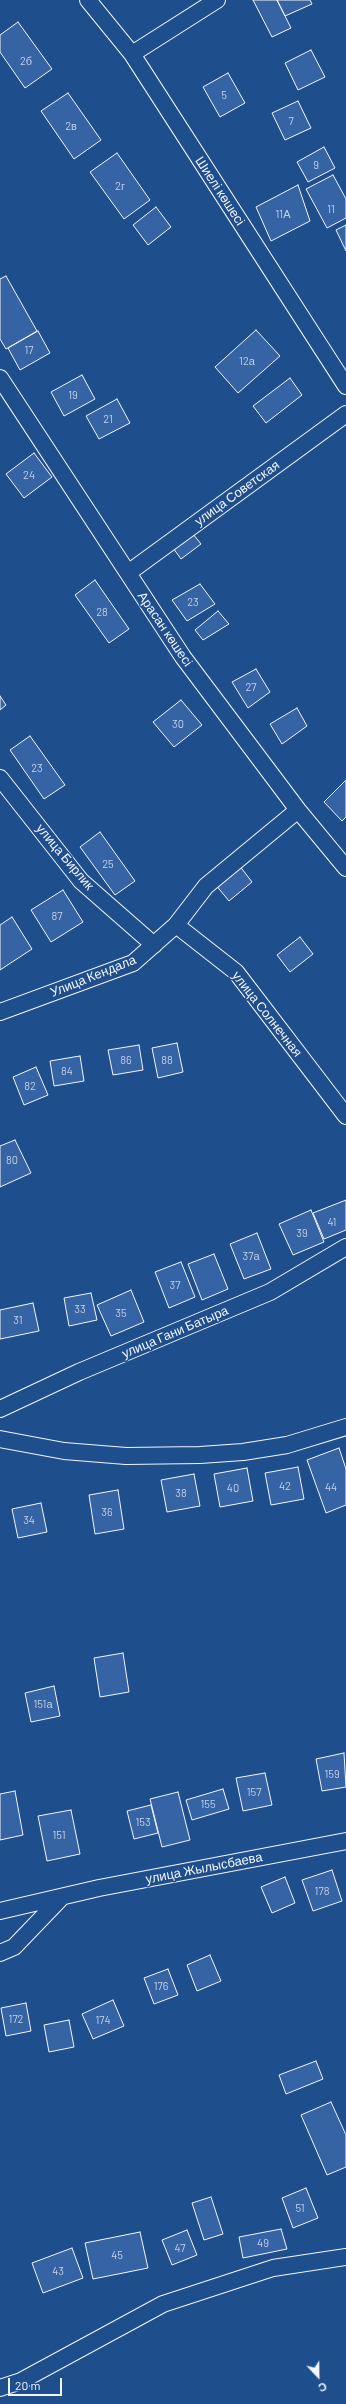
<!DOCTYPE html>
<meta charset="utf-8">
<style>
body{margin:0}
#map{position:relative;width:346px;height:2404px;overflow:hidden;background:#1f4e8c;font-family:Barlow,sans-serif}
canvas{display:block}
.north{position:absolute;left:298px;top:2356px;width:40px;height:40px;-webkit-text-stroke:3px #1f4e8c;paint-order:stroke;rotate:158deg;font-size:11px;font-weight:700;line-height:16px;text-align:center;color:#f2f6ff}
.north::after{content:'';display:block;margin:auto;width:14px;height:18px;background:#f2f6ff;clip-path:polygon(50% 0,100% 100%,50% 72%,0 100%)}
.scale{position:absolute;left:8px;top:2378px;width:54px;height:18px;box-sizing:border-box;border:2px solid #f2f6ff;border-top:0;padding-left:5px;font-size:12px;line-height:14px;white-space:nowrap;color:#f2f6ff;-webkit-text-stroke:3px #1f4e8c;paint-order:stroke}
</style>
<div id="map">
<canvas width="346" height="2404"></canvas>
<div class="north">С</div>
<div class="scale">20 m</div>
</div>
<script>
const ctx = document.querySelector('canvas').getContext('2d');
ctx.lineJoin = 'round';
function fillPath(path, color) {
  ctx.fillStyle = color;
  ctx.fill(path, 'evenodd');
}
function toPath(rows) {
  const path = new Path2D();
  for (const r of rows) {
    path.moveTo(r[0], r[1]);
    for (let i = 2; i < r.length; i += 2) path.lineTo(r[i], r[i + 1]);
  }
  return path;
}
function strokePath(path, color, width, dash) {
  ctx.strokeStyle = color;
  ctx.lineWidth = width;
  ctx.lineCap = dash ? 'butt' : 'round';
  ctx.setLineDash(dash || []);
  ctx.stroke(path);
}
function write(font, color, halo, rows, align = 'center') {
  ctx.font = font + ' Barlow,sans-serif';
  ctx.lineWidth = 3;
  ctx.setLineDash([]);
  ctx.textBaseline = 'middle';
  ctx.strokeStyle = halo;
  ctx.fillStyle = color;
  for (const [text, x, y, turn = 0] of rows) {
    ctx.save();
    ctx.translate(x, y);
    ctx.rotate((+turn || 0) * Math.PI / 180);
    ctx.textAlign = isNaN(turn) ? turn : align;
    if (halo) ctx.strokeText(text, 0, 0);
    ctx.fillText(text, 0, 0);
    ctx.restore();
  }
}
const building = toPath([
 [253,0,277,0,291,28,272,37,253,0],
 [277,0,310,0,312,4,285,16,277,0],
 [18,22,52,69,25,88,0,52,0,35,18,22],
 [311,50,325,77,298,90,285,63,311,50],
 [228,73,245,103,220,117,203,87,228,73],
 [68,93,101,140,74,159,41,111,68,93],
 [298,101,311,128,285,140,272,113,298,101],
 [324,147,335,168,308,182,297,162,324,147],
 [117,153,150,200,124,219,90,172,117,153],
 [333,175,346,199,346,218,327,228,306,189,333,175],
 [298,185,310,221,271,241,256,207,298,185],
 [156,207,171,227,148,245,133,225,156,207],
 [346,225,346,251,336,230,346,225],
 [6,276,37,331,6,349,0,339,0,279,6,276],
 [256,330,280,356,238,393,215,367,256,330],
 [38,331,50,353,20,370,8,348,38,331],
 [82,375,95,399,64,416,51,392,82,375],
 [290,378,302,395,266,423,253,406,290,378],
 [117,399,130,423,99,439,86,416,117,399],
 [34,453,52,477,24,498,6,474,34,453],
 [193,534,201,544,181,559,173,548,193,534],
 [95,580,129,629,109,643,75,595,95,580],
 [200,584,215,604,187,621,172,600,200,584],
 [218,611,229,624,203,640,195,630,218,611],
 [256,669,270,692,248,708,232,682,256,669],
 [0,696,6,705,0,710,0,696],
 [181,700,202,725,174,747,153,722,181,700],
 [297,708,307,726,282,744,270,724,297,708],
 [30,736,65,785,44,799,10,750,30,736],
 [346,780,346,817,342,821,324,802,346,780],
 [100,832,135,881,115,895,80,847,100,832],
 [239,865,252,882,229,901,215,884,239,865],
 [63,890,83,922,51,942,31,910,63,890],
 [12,917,32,949,0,970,0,925,12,917],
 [300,937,313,954,290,972,277,955,300,937],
 [177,1043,183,1072,158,1078,152,1048,177,1043],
 [139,1045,143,1070,113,1075,108,1050,139,1045],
 [80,1056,84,1081,54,1086,50,1061,80,1056],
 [36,1067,48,1095,24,1105,13,1077,36,1067],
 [15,1140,31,1173,0,1187,0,1146,15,1140],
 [346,1200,346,1230,324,1239,313,1213,346,1200],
 [311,1210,324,1242,293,1255,279,1224,311,1210],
 [257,1233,271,1269,244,1279,230,1244,257,1233],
 [214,1254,228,1289,202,1300,188,1264,214,1254],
 [181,1262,195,1297,169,1308,155,1272,181,1262],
 [131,1290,144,1322,111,1336,97,1305,131,1290],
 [91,1293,97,1320,69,1326,64,1298,91,1293],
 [33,1303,39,1331,0,1339,0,1310,33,1303],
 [339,1448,346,1469,346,1505,326,1513,307,1460,339,1448],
 [298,1467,304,1499,271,1505,265,1473,298,1467],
 [247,1468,253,1501,220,1507,214,1474,247,1468],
 [194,1474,200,1506,167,1512,161,1480,194,1474],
 [118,1490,124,1529,95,1534,89,1495,118,1490],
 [41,1503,47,1532,18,1538,12,1509,41,1503],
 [123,1653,129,1692,100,1697,94,1658,123,1653],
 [54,1686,60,1716,31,1722,25,1693,54,1686],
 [344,1753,346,1787,322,1791,316,1759,344,1753],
 [265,1773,272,1805,243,1811,236,1778,265,1773],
 [223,1789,229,1809,192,1820,186,1800,223,1789],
 [15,1791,23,1835,0,1840,0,1794,15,1791],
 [178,1792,190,1840,162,1847,150,1799,178,1792],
 [151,1805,158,1833,134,1839,127,1811,151,1805],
 [71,1810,80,1854,47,1861,38,1816,71,1810],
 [332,1870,342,1901,313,1911,302,1880,332,1870],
 [285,1877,295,1903,272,1913,261,1887,285,1877],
 [210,1955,221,1981,197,1991,187,1965,210,1955],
 [168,1969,178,1995,154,2004,144,1978,168,1969],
 [113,2000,124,2026,93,2039,82,2014,113,2000],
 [26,2003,31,2031,6,2036,1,2008,26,2003],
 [69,2020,74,2047,49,2052,44,2025,69,2020],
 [316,2061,323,2079,286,2094,279,2075,316,2061],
 [331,2102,346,2135,346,2167,327,2175,301,2115,331,2102],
 [306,2188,318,2218,293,2228,282,2198,306,2188],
 [211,2197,223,2234,204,2240,192,2203,211,2197],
 [281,2229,287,2249,243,2258,239,2237,281,2229],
 [187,2230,197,2255,172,2265,162,2240,187,2230],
 [140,2232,148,2268,93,2279,85,2243,140,2232],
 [72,2248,83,2278,43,2293,32,2263,72,2248]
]);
fillPath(building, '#3563a3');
strokePath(building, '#f2f6ff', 1);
const street = toPath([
 [88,0,132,54,346,386],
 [132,54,217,0],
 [0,378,183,657,298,810,346,868],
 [128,573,346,414],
 [0,778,81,881,154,945],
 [176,925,236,972,346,1116],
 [0,1012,133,963,176,925,206,886,298,810],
 [0,1409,79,1372,270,1292,346,1247],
 [0,1439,64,1451,126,1456,200,1455,243,1452,287,1445,346,1427],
 [0,1911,99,1888,346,1841],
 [0,1953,14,1947,62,1897],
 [0,2388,21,2381,163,2304,273,2268,346,2257]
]);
strokePath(street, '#f2f6ff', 18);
strokePath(street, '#1f4e8c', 16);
write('11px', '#c3d1e8', null, [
 ["2б",26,61],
 ["5",224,95],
 ["7",291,121],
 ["2в",71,126],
 ["9",316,165],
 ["2г",120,186],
 ["11",331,209],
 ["11А",283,214],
 ["17",29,350],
 ["12а",247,361],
 ["19",73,395],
 ["21",108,419],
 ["24",29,475],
 ["23",193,602],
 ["28",102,612],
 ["27",251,687],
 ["30",178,724],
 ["23",37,768],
 ["25",108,864],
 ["87",57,916],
 ["86",126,1060],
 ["88",167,1060],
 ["84",67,1071],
 ["82",30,1086],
 ["80",12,1160],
 ["41",332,1222],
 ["39",302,1233],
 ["37а",251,1256],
 ["37",175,1285],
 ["33",80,1309],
 ["35",121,1313],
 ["31",18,1320],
 ["42",285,1486],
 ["44",331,1487],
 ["40",233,1488],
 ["38",181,1493],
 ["36",107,1512],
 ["34",29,1520],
 ["151а",43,1704],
 ["159",332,1774],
 ["157",254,1792],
 ["155",208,1804],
 ["153",143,1822],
 ["151",59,1835],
 ["178",322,1891],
 ["176",161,1986],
 ["172",16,2019],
 ["174",103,2020],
 ["51",300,2208],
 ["49",263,2243],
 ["47",180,2248],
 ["45",117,2255],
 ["43",58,2271]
]);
write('13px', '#f2f6ff', '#1f4e8c', [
 ["Шиелі көшесі",220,191,57],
 ["улица Советская",237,493,-36],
 ["Арасан көшесі",165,629,56],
 ["улица Бирлик",65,857,50],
 ["Улица Кендала",93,976,-22],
 ["улица Солнечная",267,1014,52],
 ["улица Гани Батыра",175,1332,-23],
 ["улица Жылысбаева",204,1868,-11]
]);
</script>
